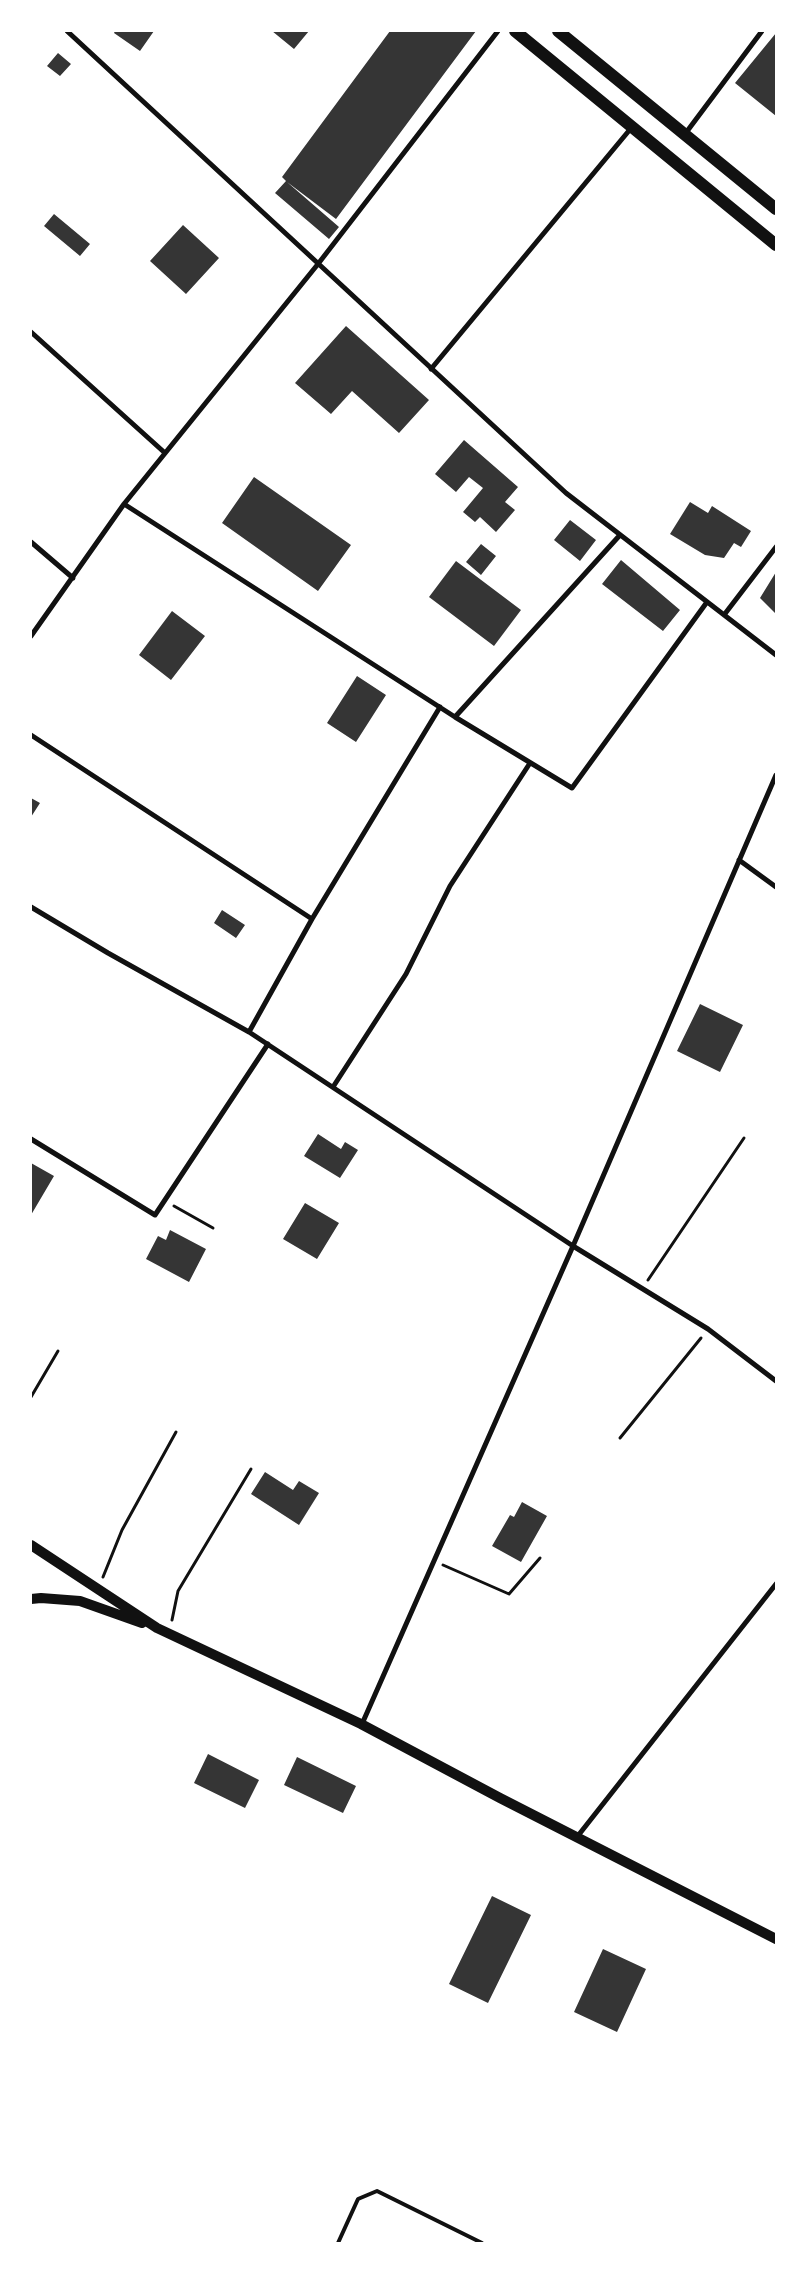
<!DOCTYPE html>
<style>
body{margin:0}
#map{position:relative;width:807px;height:2274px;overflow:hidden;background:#fff;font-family:"DejaVu Sans",sans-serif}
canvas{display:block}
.frame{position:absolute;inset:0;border:32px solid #fff;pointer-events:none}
</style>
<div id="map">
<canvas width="807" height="2274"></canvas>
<div class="frame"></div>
</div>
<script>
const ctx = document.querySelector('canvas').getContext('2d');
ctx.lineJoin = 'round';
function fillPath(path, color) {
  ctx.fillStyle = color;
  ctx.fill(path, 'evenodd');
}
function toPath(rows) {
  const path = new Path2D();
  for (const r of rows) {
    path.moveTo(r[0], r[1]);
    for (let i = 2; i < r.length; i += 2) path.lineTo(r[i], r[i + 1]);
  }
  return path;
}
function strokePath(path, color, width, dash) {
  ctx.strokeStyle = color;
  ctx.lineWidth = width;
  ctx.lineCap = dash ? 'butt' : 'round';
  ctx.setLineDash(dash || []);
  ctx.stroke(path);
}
fillPath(toPath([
 [115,31,154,31,140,51,114,33],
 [272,31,309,31,294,49],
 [390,31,476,31,336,219,287,182,339,227,329,239,275,193,286,181,282,177],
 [776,33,776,116,735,83],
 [58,53,71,64,60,76,47,66],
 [54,214,90,244,80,256,44,226],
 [183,225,219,258,186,294,150,261],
 [346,326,429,400,399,433,352,391,331,414,295,383],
 [464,440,518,487,505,502,515,510,496,532,480,517,475,522,463,512,483,488,469,477,456,492,435,474],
 [254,477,351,545,318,591,222,523],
 [690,502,708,513,712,506,751,531,741,547,734,543,724,558,705,555,670,534],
 [570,520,596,540,580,561,554,540],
 [481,544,496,556,481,575,466,562],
 [621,560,680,610,663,631,602,584],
 [456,561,521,610,494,646,429,597],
 [776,572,776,614,760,598],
 [172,611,205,636,171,680,139,655],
 [357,676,386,695,356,742,327,723],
 [31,798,40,803,31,817],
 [222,910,245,925,236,938,214,923],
 [700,1004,743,1025,720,1072,677,1051],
 [318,1134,341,1149,345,1142,358,1150,340,1178,304,1156],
 [31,1163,54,1176,31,1215],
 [305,1203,339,1223,317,1259,283,1239],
 [170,1230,206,1249,189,1282,146,1259,158,1236,166,1240],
 [265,1472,293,1490,299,1481,319,1493,299,1525,251,1494],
 [522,1502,547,1516,521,1562,492,1546,510,1515,514,1517],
 [208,1754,259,1780,245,1808,194,1783],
 [297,1757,356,1786,343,1813,284,1785],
 [492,1896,531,1915,488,2003,449,1984],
 [603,1949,646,1969,617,2032,574,2012]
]), '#353535');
strokePath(toPath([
 [174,1206,213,1228],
 [648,1280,744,1138],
 [31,1397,58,1351],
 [620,1438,701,1338],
 [443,1565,509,1594,540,1558],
 [103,1577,122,1530,176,1432],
 [172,1620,178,1591,251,1469]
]), '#111', 3);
strokePath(toPath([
 [338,2243,358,2199,377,2191,482,2243]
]), '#111', 4);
strokePath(toPath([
 [67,31,566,493,776,655],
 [685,134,762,31],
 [31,332,165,453],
 [431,369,632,127],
 [124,504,455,717,572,788,707,602],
 [31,542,73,578],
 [724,615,776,547],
 [31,636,124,504,318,264,498,31],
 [455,717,620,535],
 [31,735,312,919],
 [739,860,776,887],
 [31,907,108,953,249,1032,573,1246,708,1329,776,1381],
 [249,1032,312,919,440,707],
 [333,1087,406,974,450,886,530,763],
 [31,1139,155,1215,268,1044],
 [362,1724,573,1246,776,775],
 [577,1837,776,1584]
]), '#111', 5);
strokePath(toPath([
 [31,1545,157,1628,361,1724,500,1798,776,1939],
 [31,1599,41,1598,80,1601,142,1623]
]), '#111', 10);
strokePath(toPath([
 [515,31,776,245],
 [558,31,776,209]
]), '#111', 12);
</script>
